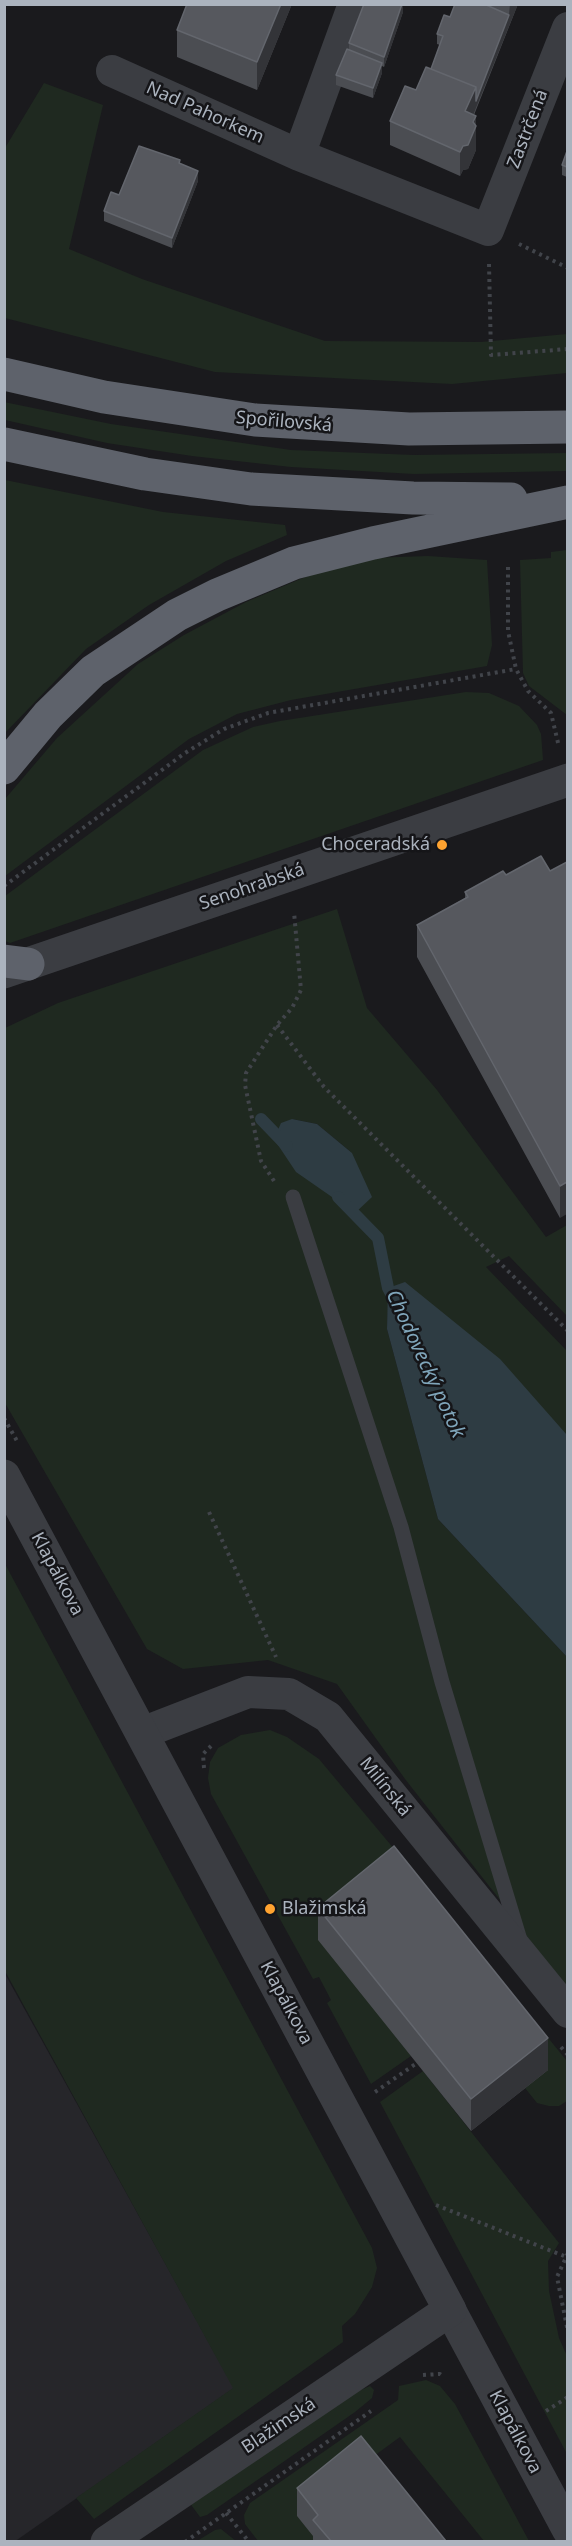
<!DOCTYPE html>
<meta charset="utf-8">
<style>
body{margin:0}
#map{position:relative;width:572px;height:2546px;overflow:hidden;background:#1a1a1d;font-family:"Noto Sans",sans-serif}
canvas{display:block}
.frame{position:absolute;inset:0;border:6px solid #abb3be;pointer-events:none}
</style>
<div id="map">
<canvas width="572" height="2546"></canvas>
<div class="frame"></div>
</div>
<script>
const ctx = document.querySelector('canvas').getContext('2d');
ctx.lineJoin = 'round';
function fillPath(path, color) {
  ctx.fillStyle = color;
  ctx.fill(path, 'evenodd');
}
function toPath(rows) {
  const path = new Path2D();
  for (const r of rows) {
    path.moveTo(r[0], r[1]);
    for (let i = 2; i < r.length; i += 2) path.lineTo(r[i], r[i + 1]);
  }
  return path;
}
function strokePath(path, color, width, dash) {
  ctx.strokeStyle = color;
  ctx.lineWidth = width;
  ctx.lineCap = dash ? 'butt' : 'round';
  ctx.setLineDash(dash || []);
  ctx.stroke(path);
}
function write(font, color, halo, rows, align = 'center') {
  ctx.font = font + ' "Noto Sans",sans-serif';
  ctx.lineWidth = 5;
  ctx.setLineDash([]);
  ctx.textBaseline = 'middle';
  ctx.strokeStyle = halo;
  ctx.fillStyle = color;
  for (const [text, x, y, turn = 0] of rows) {
    ctx.save();
    ctx.translate(x, y);
    ctx.rotate((+turn || 0) * Math.PI / 180);
    ctx.textAlign = isNaN(turn) ? turn : align;
    if (halo) ctx.strokeText(text, 0, 0);
    ctx.fillText(text, 0, 0);
    ctx.restore();
  }
}
fillPath(toPath([
 [4,1972,234,2388,14,2542,4,2541]
]), '#26262a');
fillPath(toPath([
 [44,83,103,105,69,249,142,279,325,341,481,342,567,334,567,373,452,384,215,372,5,318,5,148],
 [4,402,111,424,291,450,414,455,567,453,567,471,414,474,291,467,192,456,107,443,5,420],
 [5,480,163,512,285,525,287,535,226,561,149,605,86,649,5,733],
 [567,550,568,550,567,715,529,686,523,673,520,560,551,558,551,552],
 [428,556,487,560,492,645,487,666,291,700,237,714,189,739,5,876,5,799,57,738,138,664,184,635,246,602,310,575,370,558],
 [466,692,489,693,519,706,537,725,541,734,543,760,10,943,5,941,5,896,203,750,253,727,280,721],
 [337,909,367,1008,437,1090,546,1237,567,1225,567,1316,509,1256,486,1267,567,1351,567,1435,389,1288,387,1329,438,1519,567,1657,567,1992,504,1905,405,1779,337,1684,268,1660,183,1669,147,1649,5,1403,5,1028,58,1003],
 [292,1119,317,1124,352,1153],
 [4,1562,372,2248,377,2268,372,2287,355,2314,342,2326,343,2342,94,2519,76,2498,233,2388,5,1971],
 [270,1730,287,1737,319,1759,415,1874,411,2056,371,2084,327,2003,331,2000,319,1977,313,1979,211,1794,208,1778,210,1762,218,1748,241,1735],
 [469,1941,567,2061,567,2101,559,2106,549,2106,537,2103,525,2088],
 [423,2071,559,2243,548,2261,549,2291,559,2338,567,2356,567,2454,380,2102],
 [426,2380,440,2386,455,2404,529,2541,484,2541,400,2437,363,2464,319,2541,258,2541,245,2524,244,2515,250,2503,398,2400,399,2386],
 [370,2386,374,2390,372,2398,355,2412,207,2515,200,2517,189,2502,349,2395],
 [221,2529,236,2541,197,2541,215,2530]
]), '#1f2920');
fillPath(toPath([
 [292,1119,317,1124,352,1153,372,1197,355,1213,296,1172,274,1139,281,1123],
 [405,1282,500,1359,567,1435,567,1657,438,1519,387,1329,388,1288]
]), '#2e3c43');
strokePath(toPath([
 [261,1119,287,1146],
 [338,1197,378,1238,388,1288,395,1301]
]), '#2e3c43', 12);
strokePath(toPath([
 [519,244,568,268],
 [489,264,491,355,568,349],
 [508,567,508,631,516,669,528,691,551,713,559,747],
 [4,886,185,753,224,729,268,713,516,669],
 [277,1025,324,1087,568,1331],
 [274,1181,261,1161,245,1085,246,1073,277,1025,292,1008,301,990,294,912],
 [4,1418,17,1441],
 [209,1512,276,1657],
 [204,1768,203,1754,211,1746],
 [561,2047,568,2055],
 [375,2092,417,2063],
 [436,2205,564,2256],
 [568,2253,557,2277,568,2332],
 [423,2375,440,2374,444,2377],
 [546,2411,568,2397],
 [226,2513,249,2542],
 [185,2542,371,2411]
]), '#41444a', 4, [3, 4.5]);
strokePath(toPath([
 [293,1197,401,1527,442,1682,520,1940]
]), '#3b3d42', 15);
strokePath(toPath([
 [112,71,299,155,488,230,568,28],
 [299,155,354,4],
 [142,1733,248,1692,289,1694,328,1717,568,2012],
 [450,2310,568,2530]
]), '#3b3d42', 32);
strokePath(toPath([
 [4,972,568,780],
 [4,1476,450,2310,107,2542]
]), '#3b3d42', 33);
strokePath(toPath([
 [4,374,104,397,255,420,409,429,568,427],
 [4,444,145,474,251,489,413,498,511,499],
 [4,768,48,715,93,671,177,615,217,595,294,563,373,543,568,502],
 [4,961,28,964]
]), '#5e626b', 33);
fillPath(toPath([
 [292,4,257,90,177,57,177,30],
 [403,4,403,12,384,67,382,66,382,73,373,98,336,85,336,75,349,50,349,43],
 [455,4,518,4,474,115,476,126,476,150,468,169,463,170,460,176,390,145,390,121,416,90,431,69,440,45,437,44,437,34,450,17],
 [567,151,567,177,562,175,562,165],
 [180,164,198,181,172,248,104,221,104,211,119,195],
 [567,862,560,1218,417,957,417,925,465,898,465,892,506,875,550,871],
 [318,1908,548,2070,471,2131,318,1940],
 [297,2488,446,2541,313,2541,313,2536,297,2516]
]), '#4b4d52');
fillPath(toPath([
 [281,4,292,4,257,90,257,62],
 [402,4,403,4,403,12,384,67,384,57],
 [510,4,518,4,465,135,465,111,509,15],
 [382,63,382,73,373,98,373,88],
 [476,116,476,150,468,169,463,170,460,176,460,152],
 [198,171,198,181,172,248,172,238],
 [567,1182,567,1214,560,1218,560,1186],
 [548,2038,548,2070,471,2131,471,2099]
]), '#333438');
const building = toPath([
 [187,4,281,4,257,62,177,30,187,4],
 [364,4,402,4,384,57,349,43,364,4],
 [455,4,484,4,509,15,476,101,476,87,431,69,443,36,437,34,444,15,450,17,455,4],
 [347,49,382,63,373,88,336,75,347,49],
 [426,67,476,87,465,111,476,116,473,122,476,126,468,145,463,146,460,152,390,121,405,86,416,90,426,67],
 [139,146,180,160,179,163,198,171,172,238,104,211,111,192,119,195,139,146],
 [567,151,567,167,562,165,567,151],
 [541,856,550,871,567,862,567,1182,560,1186,417,925,468,897,465,892,503,871,506,875,541,856],
 [394,1846,548,2038,471,2099,318,1908,394,1846],
 [361,2436,446,2541,331,2541,313,2520,318,2515,297,2488,361,2436]
]);
fillPath(building, '#56585e');
strokePath(building, '#63666d', 1.5);
for (const [x, y, r, color] of [
 [442,845,6,"#ffa330"],
 [270,1909,6,"#ffa330"]
]) {
  const dot = new Path2D();
  dot.arc(x, y, r, 0, 2 * Math.PI);
  ctx.fillStyle = color;
  ctx.fill(dot);
  strokePath(dot, '#151518', 2);
}
write('18px', '#abb3be', '#151518', [
 ["Nad Pahorkem",205,113,24],
 ["Zastrčená",528,129,-69],
 ["Spořilovská",284,422,5],
 ["Senohrabská",252,887,-19],
 ["Klapálkova",57,1574,62],
 ["Milínská",385,1787,51],
 ["Klapálkova",286,2003,62],
 ["Blažimská",279,2426,-34],
 ["Klapálkova",515,2432,62]
]);
write('18px', '#abb3be', '#151518', [
 ["Choceradská",430,845],
 ["Blažimská",282,1909,"left"]
], 'right');
write('italic 20px', '#80a6bb', '#151518', [
 ["Chodovecký potok",425,1364,65]
]);
</script>
